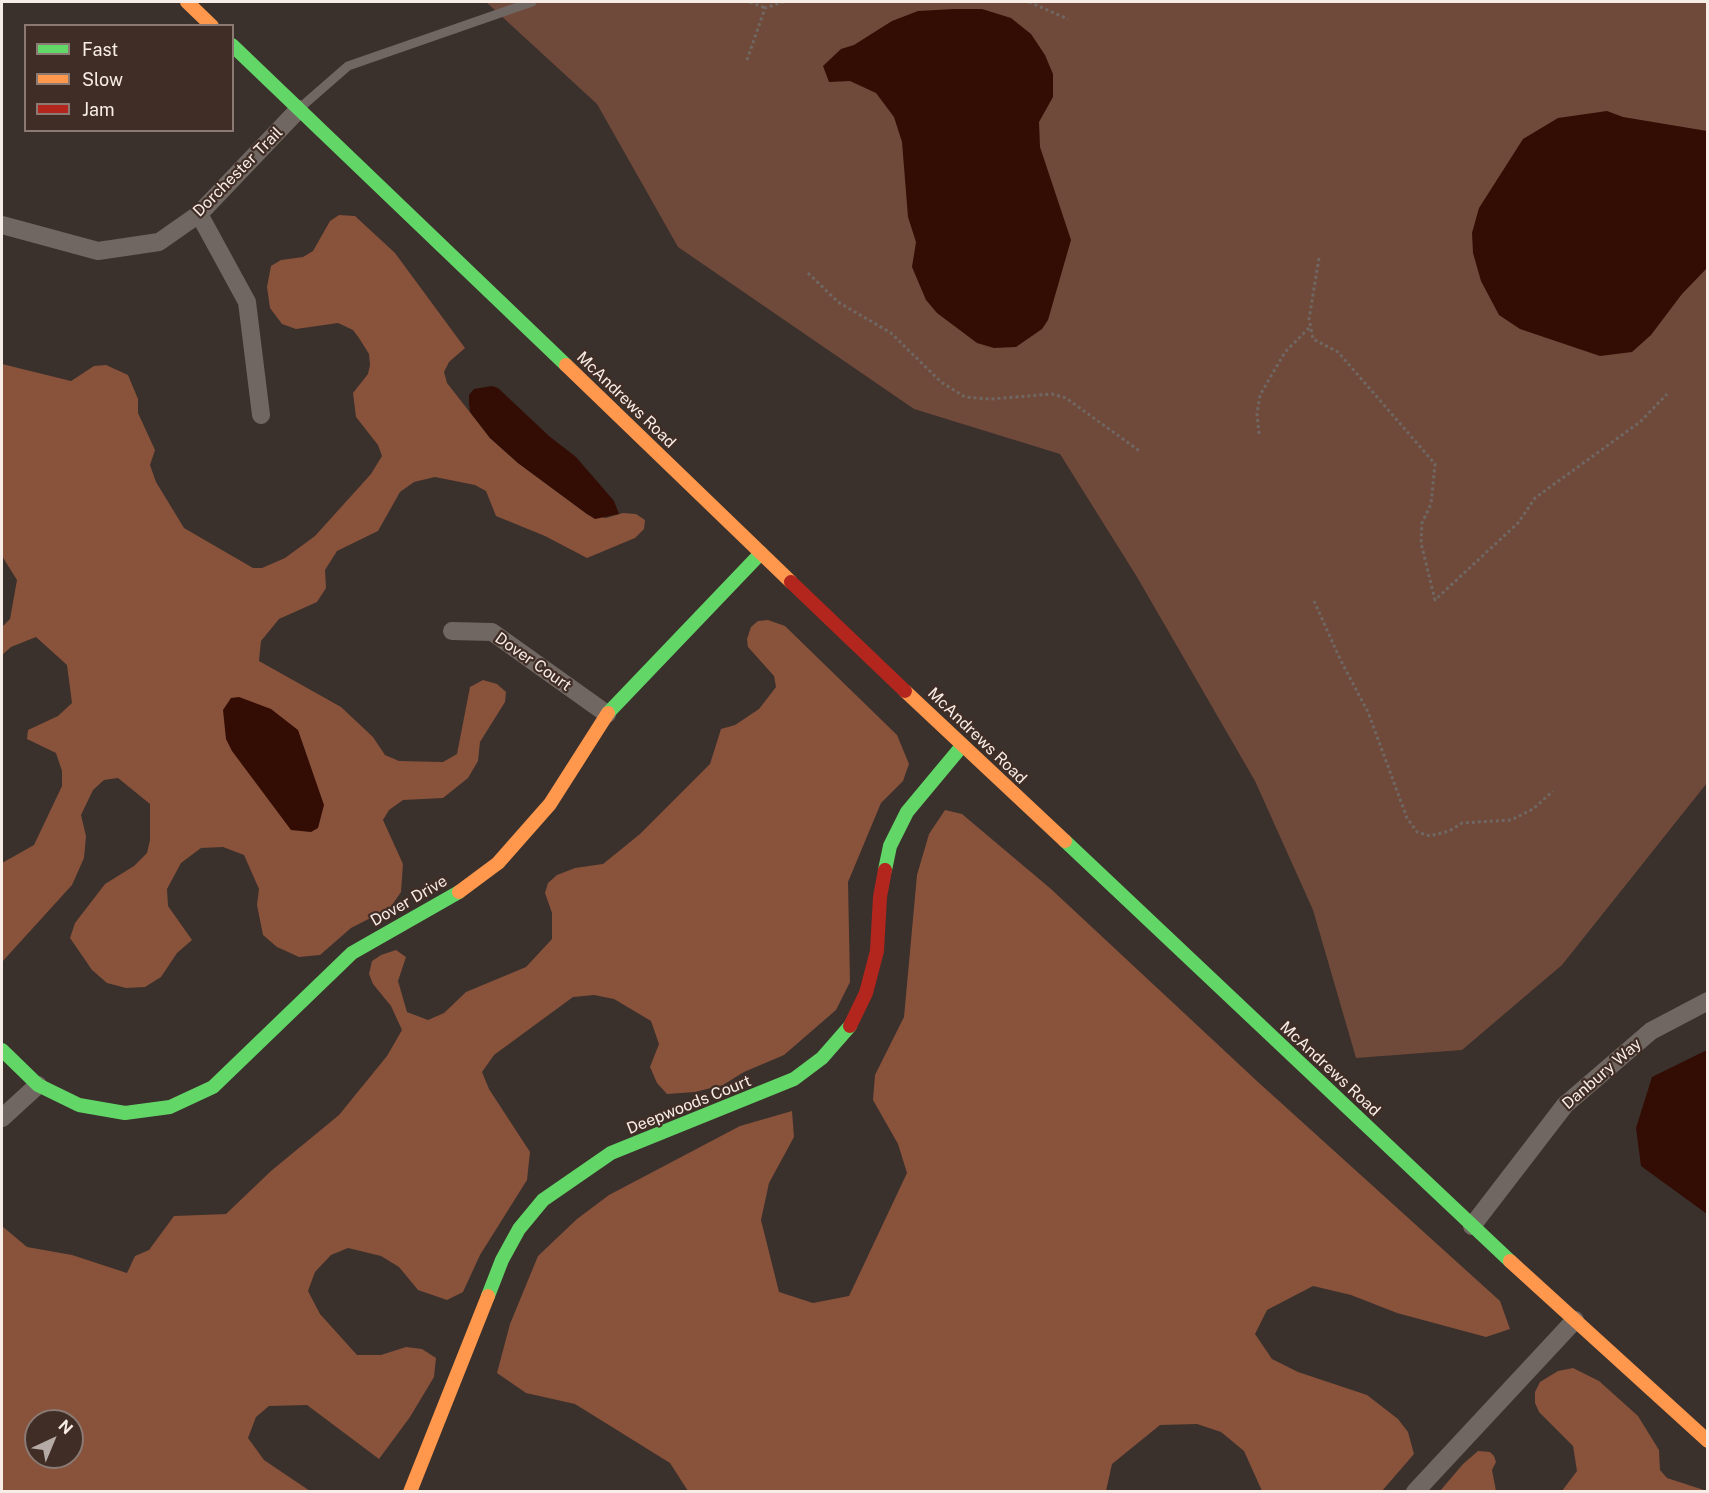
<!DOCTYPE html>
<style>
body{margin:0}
#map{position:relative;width:1709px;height:1493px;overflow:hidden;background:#3a302c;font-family:"Public Sans",sans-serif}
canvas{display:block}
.frame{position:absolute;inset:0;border:3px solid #f8ece7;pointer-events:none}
.legend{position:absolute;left:24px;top:24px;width:210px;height:108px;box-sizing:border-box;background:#402e26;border:2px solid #8a7a73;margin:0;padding:8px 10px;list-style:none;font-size:18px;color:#f8ece7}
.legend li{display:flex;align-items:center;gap:12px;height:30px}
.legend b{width:30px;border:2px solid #8a7a73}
.north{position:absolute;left:24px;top:1409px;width:60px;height:60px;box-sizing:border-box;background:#402e26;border:2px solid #8a7a73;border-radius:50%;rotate:44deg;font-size:16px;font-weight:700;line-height:24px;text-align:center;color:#f8ece7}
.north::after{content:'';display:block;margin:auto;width:21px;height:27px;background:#b6aaa6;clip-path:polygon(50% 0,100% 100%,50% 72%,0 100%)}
</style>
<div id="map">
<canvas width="1709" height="1493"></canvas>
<div class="frame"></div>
<ul class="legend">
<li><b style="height:8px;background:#63d668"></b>Fast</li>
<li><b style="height:8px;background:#ff974d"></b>Slow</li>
<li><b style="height:8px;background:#b3261e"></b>Jam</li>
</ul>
<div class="north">N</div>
</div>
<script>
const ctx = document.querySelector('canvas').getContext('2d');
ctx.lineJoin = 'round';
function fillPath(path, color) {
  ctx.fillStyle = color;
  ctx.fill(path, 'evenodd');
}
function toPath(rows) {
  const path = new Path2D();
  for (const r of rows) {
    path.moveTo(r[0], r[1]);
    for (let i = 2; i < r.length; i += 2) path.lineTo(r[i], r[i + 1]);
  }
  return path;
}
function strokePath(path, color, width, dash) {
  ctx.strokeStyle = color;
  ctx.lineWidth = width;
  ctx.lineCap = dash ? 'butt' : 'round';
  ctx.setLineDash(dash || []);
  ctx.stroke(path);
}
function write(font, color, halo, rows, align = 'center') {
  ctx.font = font + ' "Public Sans",sans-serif';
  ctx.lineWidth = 4.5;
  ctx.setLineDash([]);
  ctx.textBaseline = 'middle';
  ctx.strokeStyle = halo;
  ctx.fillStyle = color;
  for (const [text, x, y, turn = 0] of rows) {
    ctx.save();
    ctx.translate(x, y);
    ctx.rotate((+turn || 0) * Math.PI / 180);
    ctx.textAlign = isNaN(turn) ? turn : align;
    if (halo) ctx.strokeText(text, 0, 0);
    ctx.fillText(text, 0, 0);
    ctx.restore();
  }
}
fillPath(toPath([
 [486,2,1707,2,1707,783,1562,965,1462,1050,1356,1058,1313,910,1255,781,1137,577,1060,454,914,409,678,247,597,104]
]), '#6f4939');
fillPath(toPath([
 [339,215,355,216,395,253,465,348,449,362,444,372,447,383,490,438,518,463,587,514,606,518,623,513,636,514,645,520,644,529,635,538,587,558,545,536,496,516,486,491,475,485,435,477,414,482,400,492,378,531,337,551,325,570,326,588,317,602,279,619,261,641,259,661,341,707,373,737,385,755,399,761,443,762,457,754,470,687,483,680,497,684,506,692,505,702,480,742,478,761,468,778,443,798,403,800,389,810,383,820,403,864,401,892,390,908,351,928,320,955,299,957,277,947,263,935,257,905,259,889,244,855,223,847,201,848,181,863,167,889,168,906,192,940,177,953,161,977,145,987,126,988,107,983,92,970,70,938,75,923,105,884,134,866,147,853,150,840,150,804,118,778,104,780,93,790,81,815,86,836,84,858,72,885,2,962,2,863,34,845,62,786,62,771,56,753,27,739,28,730,58,716,72,703,67,665,36,637,11,647,2,655,2,627,10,619,17,580,2,556,2,364,71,381,94,366,106,365,128,375,138,399,138,413,155,450,150,465,156,482,184,528,253,568,262,568,285,558,315,536,371,474,382,456,378,445,356,417,353,393,368,374,370,365,369,354,359,338,353,330,338,323,296,329,282,324,270,308,267,287,271,266,281,260,303,257,313,251,330,221],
 [768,620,785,626,897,735,909,764,903,781,881,803,848,882,850,982,836,1010,784,1055,744,1072,723,1085,695,1092,667,1094,657,1083,650,1067,659,1044,651,1021,614,999,594,995,573,997,494,1055,482,1072,489,1089,530,1152,527,1180,480,1255,463,1292,447,1300,418,1290,399,1267,381,1256,348,1248,331,1255,315,1272,308,1291,320,1314,357,1355,381,1355,406,1347,422,1349,436,1358,434,1377,410,1417,379,1459,307,1405,269,1406,256,1417,248,1438,264,1460,310,1491,2,1491,2,1226,27,1247,72,1255,127,1273,135,1256,149,1250,174,1216,226,1214,271,1171,339,1115,387,1056,402,1030,391,1006,373,984,369,974,372,961,381,955,396,950,406,957,398,981,407,1012,428,1020,444,1013,466,992,526,967,552,939,552,913,545,893,548,883,557,875,575,868,603,864,640,834,710,764,721,729,735,725,759,709,776,687,774,676,748,647,747,639,751,627,758,621],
 [36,1421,72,1421,72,1457,36,1457],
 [945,810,962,814,1051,889,1258,1082,1500,1301,1510,1329,1486,1337,1397,1313,1351,1295,1313,1286,1267,1310,1255,1334,1272,1359,1298,1372,1367,1395,1398,1419,1408,1432,1414,1454,1382,1491,1262,1491,1244,1451,1221,1432,1197,1424,1160,1425,1112,1464,1106,1491,688,1491,670,1463,575,1404,526,1393,497,1373,510,1324,538,1256,577,1219,609,1195,740,1126,792,1111,794,1137,769,1183,761,1220,779,1292,813,1303,849,1296,907,1173,898,1144,873,1100,875,1075,904,1017,917,875,929,834],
 [1573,1368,1599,1381,1638,1416,1659,1450,1660,1470,1667,1478,1707,1491,1562,1491,1577,1471,1573,1446,1539,1412,1535,1403,1535,1392,1540,1382,1558,1371],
 [1478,1451,1490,1452,1494,1456,1496,1462,1492,1470,1496,1491,1440,1491,1463,1464]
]), '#88523b');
fillPath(toPath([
 [954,9,982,9,1011,18,1031,34,1045,55,1053,74,1053,97,1039,122,1040,147,1071,240,1048,320,1042,329,1016,347,994,348,977,343,937,313,926,300,912,267,916,242,908,217,902,142,894,117,876,93,850,81,829,82,823,66,841,49,854,45,892,21,918,11],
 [1607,111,1623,117,1707,131,1708,267,1682,294,1651,335,1632,352,1600,356,1520,329,1499,315,1481,281,1473,253,1472,233,1479,208,1523,139,1558,118],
 [492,386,498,388,549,436,576,457,614,501,619,514,595,519,587,514,518,463,490,438,470,412,469,402,469,395,474,389],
 [239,697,271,709,298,730,324,805,318,828,311,832,291,830,232,751,226,739,223,710,231,698],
 [1707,1050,1707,1214,1641,1166,1636,1128,1652,1077]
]), '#330d04');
strokePath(toPath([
 [750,2,765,8],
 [1029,2,1068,19],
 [747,60,765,8,783,2],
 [1319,258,1309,319,1313,339,1338,352,1435,464,1431,504,1422,523,1421,543,1435,600,1518,523,1535,498,1640,422,1667,394],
 [808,273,838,302,891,333,941,382,965,397,990,399,1052,394,1066,398,1141,452],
 [1259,434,1257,414,1260,395,1285,352,1311,326],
 [1314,601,1341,661,1368,712,1407,818,1417,832,1430,836,1449,831,1462,823,1511,820,1533,809,1553,791]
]), '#706763', 3, [3, 3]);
strokePath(toPath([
 [301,107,348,66,532,2]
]), '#716762', 9);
strokePath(toPath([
 [199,214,247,302,261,415],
 [2,225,98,251,159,242,199,214,299,109],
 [452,631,492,632,607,714],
 [2,1118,38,1085],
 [1472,1226,1565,1105,1651,1031,1708,1001],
 [1415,1492,1575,1320]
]), '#716762', 18);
strokePath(toPath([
 [232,45,566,365],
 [608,713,761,553],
 [1065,841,1510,1261],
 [885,870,890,846,907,812,962,746],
 [2,1050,38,1085,79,1105,125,1113,170,1107,213,1087,352,953,459,892],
 [488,1296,502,1260,519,1229,543,1200,611,1153,794,1079,822,1058,850,1026]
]), '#63d668', 14);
strokePath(toPath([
 [187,2,212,26],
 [566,365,791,582],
 [905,691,1065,841],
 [459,892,498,863,550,804,608,713],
 [1510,1261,1708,1441],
 [410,1492,488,1296]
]), '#ff974d', 14);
strokePath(toPath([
 [791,582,905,691],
 [850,1026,866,993,877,951,880,897,885,870]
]), '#b3261e', 14);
write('16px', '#f8ece7', '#402e26', [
 ["Dorchester Trail",238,172,-45],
 ["McAndrews Road",626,400,44],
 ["Dover Court",533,662,35],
 ["McAndrews Road",977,736,44],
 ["Dover Drive",409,901,-30],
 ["McAndrews Road",1330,1069,43],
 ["Danbury Way",1602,1074,-41],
 ["Deepwoods Court",689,1105,-22]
]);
</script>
